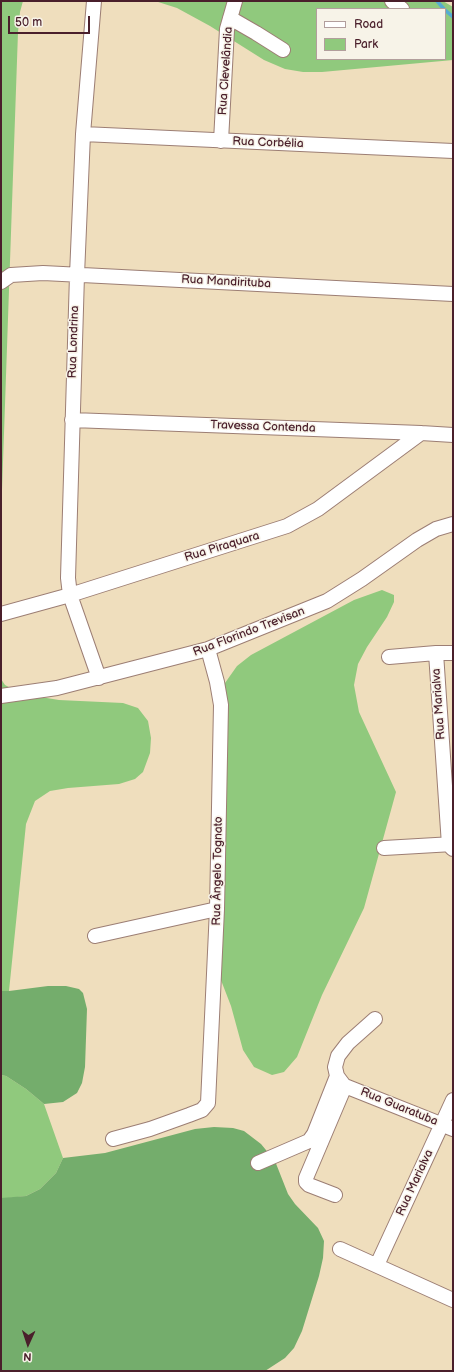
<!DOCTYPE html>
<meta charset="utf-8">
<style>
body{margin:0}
#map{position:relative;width:454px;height:1372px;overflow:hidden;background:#efdebd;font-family:"Balsamiq Sans",sans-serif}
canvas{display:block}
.frame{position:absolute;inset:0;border:2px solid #4a1f2b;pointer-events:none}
.legend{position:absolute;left:316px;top:8px;width:130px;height:52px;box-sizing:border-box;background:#f7f3e8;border:1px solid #b29e9c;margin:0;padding:5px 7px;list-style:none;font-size:12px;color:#4a1f2b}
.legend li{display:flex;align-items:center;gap:8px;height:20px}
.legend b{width:20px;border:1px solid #b29e9c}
.north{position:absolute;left:8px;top:1324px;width:40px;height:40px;-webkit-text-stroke:3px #f7f3e8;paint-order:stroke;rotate:183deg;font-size:11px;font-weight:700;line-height:16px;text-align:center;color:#4a1f2b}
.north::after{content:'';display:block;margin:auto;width:14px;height:18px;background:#4a1f2b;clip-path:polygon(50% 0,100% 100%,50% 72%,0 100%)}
.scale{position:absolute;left:8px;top:16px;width:82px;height:18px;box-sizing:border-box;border:2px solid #4a1f2b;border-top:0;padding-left:5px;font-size:12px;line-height:14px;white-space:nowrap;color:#4a1f2b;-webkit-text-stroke:3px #f7f3e8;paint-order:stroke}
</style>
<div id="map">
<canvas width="454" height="1372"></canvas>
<div class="frame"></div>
<ul class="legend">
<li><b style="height:5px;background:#fff"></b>Road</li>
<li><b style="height:11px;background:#90c97d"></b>Park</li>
</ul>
<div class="north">N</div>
<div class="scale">50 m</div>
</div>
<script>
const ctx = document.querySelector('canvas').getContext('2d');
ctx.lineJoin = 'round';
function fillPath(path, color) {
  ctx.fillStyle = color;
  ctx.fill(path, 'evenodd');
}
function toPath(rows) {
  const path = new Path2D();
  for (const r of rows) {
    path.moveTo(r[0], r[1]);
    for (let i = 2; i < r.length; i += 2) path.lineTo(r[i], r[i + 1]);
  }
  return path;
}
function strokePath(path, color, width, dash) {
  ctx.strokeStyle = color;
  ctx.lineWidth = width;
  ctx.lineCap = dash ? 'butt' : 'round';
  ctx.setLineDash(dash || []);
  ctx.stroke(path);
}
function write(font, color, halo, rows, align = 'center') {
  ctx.font = font + ' "Balsamiq Sans",sans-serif';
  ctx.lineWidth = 3;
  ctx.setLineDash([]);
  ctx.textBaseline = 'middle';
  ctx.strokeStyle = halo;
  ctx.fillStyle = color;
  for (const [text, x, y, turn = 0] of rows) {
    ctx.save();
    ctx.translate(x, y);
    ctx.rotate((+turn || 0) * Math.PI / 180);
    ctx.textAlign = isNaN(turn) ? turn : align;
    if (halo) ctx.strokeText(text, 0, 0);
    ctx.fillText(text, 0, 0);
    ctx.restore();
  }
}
fillPath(toPath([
 [1,1,23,1,20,12,18,32,1,519],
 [155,1,443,1,453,7,453,60,322,72,303,72,285,69,264,60,210,26,177,8],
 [317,9,445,9,445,59,317,59],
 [382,590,394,595,394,602,387,617,367,647,358,664,354,685,359,712,396,792,364,908,322,995,297,1057,284,1072,272,1075,254,1067,243,1050,231,1006,219,975,220,716,225,683,237,666,251,655,354,600],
 [1,679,5,685,22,694,59,700,123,703,138,708,148,721,151,738,150,753,143,772,135,779,119,784,68,788,50,791,35,801,26,824,9,991,1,991],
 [1,1075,6,1076,26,1089,44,1104,63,1158,56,1173,40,1189,26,1196,9,1198,1,1198]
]), '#90c97d');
fillPath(toPath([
 [48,986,66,986,79,989,83,993,87,1009,85,1067,82,1083,77,1093,63,1102,44,1104,26,1089,6,1076,1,1075,1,991,9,991],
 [214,1127,233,1128,244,1131,261,1144,275,1161,288,1194,295,1204,318,1228,324,1241,323,1258,319,1276,302,1331,294,1348,285,1358,265,1371,1,1371,1,1198,26,1196,40,1189,56,1173,63,1158,105,1153,195,1129]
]), '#74ad6c');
strokePath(toPath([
 [437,1,444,9],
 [445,10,453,17]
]), '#56acd2', 3.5);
const minor = toPath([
 [94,1,83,134,77,275,68,578,70,595,99,678],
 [392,1,402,9],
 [230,18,256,33,283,50],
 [83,134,453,151],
 [221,141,227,29,235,1],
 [1,282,11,275,43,273,453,294],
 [72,420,421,433,453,435],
 [1,614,70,595,287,526,318,509,421,433],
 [436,653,449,845,453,849],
 [389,657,436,653,453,653],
 [1,696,57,688,208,649,327,601,362,579,417,540,436,529,453,524],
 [384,848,453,844],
 [95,936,217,909],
 [343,1084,337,1076,335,1067,338,1056,348,1043,375,1019],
 [345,1086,453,1129],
 [113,1139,150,1129,189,1115,202,1110,208,1103,217,909,221,705,217,682,208,649],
 [258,1163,309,1141,314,1134,337,1076],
 [335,1195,309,1185,306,1182,306,1178,345,1086],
 [340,1249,453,1300],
 [377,1265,453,1100]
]);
strokePath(minor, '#9c7e74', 16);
strokePath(minor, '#fff', 14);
write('12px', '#4a1f2b', '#f7f3e8', [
 ["Rua Clevelândia",226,71,-86],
 ["Rua Corbélia",268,143,2],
 ["Rua Mandirituba",226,282,3],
 ["Rua Londrina",74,342,-88],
 ["Travessa Contenda",263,427,2],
 ["Rua Piraquara",222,547,-17],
 ["Rua Florindo Trevisan",249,632,-21],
 ["Rua Marialva",439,704,-94],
 ["Rua Ângelo Tognato",218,871,-89],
 ["Rua Guaratuba",399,1107,22],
 ["Rua Marialva",415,1183,-65]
]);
</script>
